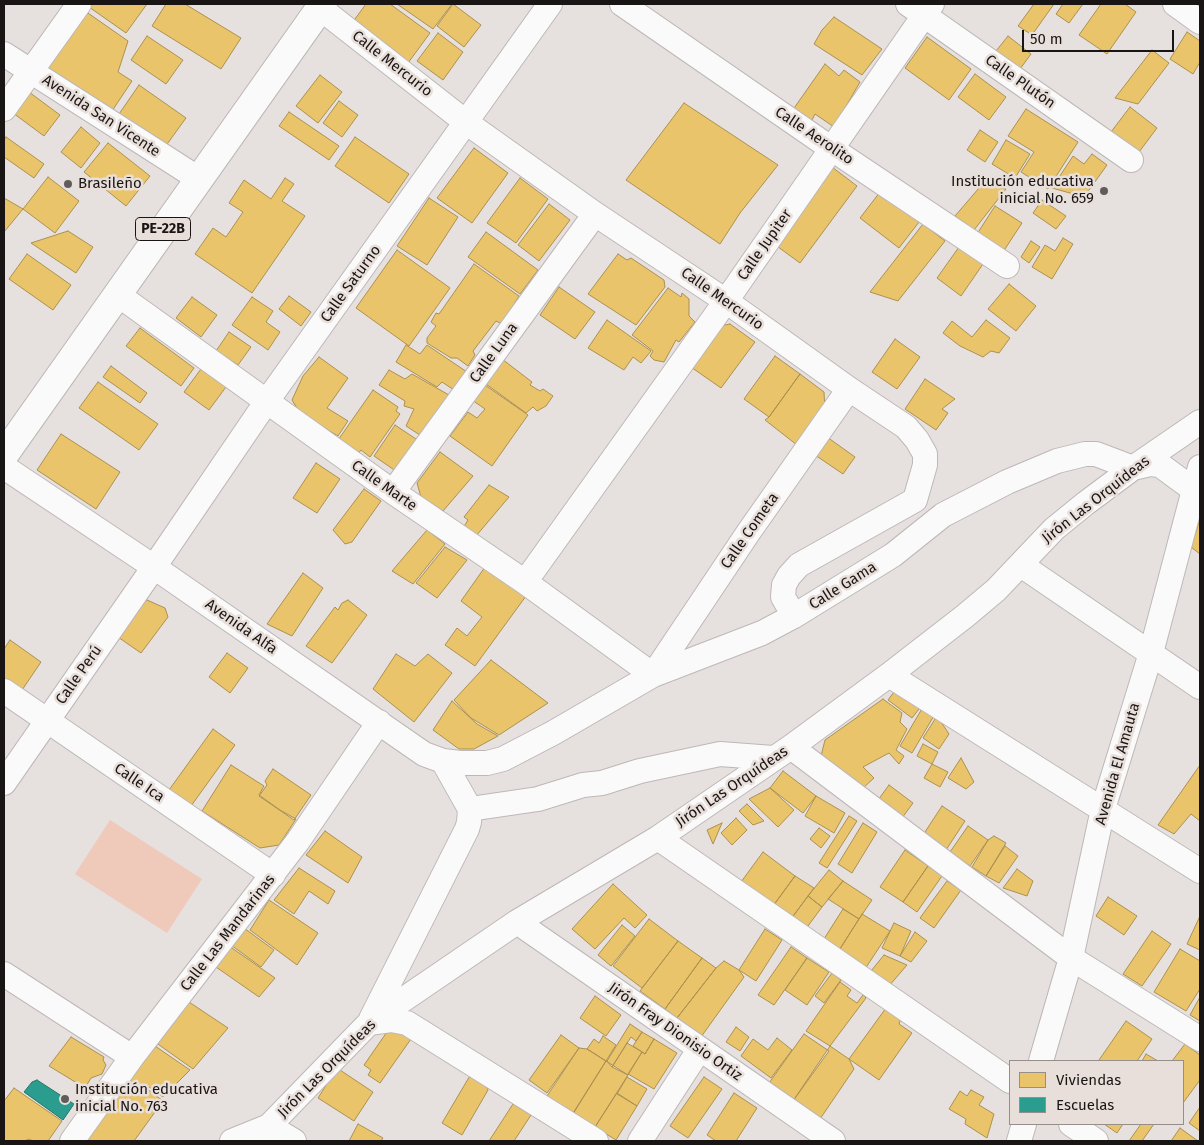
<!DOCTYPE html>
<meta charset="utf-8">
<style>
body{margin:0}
#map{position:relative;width:1204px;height:1145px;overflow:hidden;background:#e6e0de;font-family:"Fira Sans",sans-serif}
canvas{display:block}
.frame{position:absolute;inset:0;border:5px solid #191514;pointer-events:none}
.legend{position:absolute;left:1009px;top:1060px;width:175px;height:65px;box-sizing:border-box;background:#e9dfda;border:1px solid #968e8b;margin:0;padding:6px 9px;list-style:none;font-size:15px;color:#191514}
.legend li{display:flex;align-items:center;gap:10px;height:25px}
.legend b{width:25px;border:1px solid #968e8b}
.scale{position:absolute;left:1022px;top:30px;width:152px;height:22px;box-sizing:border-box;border:2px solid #191514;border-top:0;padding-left:6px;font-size:15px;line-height:18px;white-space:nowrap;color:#191514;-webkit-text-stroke:4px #e9dfda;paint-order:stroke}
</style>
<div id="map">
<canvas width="1204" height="1145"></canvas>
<div class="frame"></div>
<ul class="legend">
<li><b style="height:14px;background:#e9c46a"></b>Viviendas</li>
<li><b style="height:14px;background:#2a9d8f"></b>Escuelas</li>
</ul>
<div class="scale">50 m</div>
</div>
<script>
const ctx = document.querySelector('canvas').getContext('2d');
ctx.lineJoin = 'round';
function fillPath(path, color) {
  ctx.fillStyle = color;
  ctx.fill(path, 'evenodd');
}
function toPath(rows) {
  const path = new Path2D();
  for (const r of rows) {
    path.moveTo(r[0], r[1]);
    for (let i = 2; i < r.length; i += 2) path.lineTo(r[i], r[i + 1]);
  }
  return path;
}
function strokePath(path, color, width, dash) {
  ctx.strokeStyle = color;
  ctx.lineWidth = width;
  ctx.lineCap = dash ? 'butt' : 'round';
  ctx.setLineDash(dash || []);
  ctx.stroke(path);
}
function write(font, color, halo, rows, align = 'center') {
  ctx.font = font + ' "Fira Sans",sans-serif';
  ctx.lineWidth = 5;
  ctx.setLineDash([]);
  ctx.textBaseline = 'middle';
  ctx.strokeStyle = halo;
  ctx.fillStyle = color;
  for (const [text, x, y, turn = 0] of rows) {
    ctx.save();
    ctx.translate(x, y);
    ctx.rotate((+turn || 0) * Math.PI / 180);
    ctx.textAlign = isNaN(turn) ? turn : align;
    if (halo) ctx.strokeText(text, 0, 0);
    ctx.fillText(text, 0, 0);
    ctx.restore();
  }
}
fillPath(toPath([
 [110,820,202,879,167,933,75,874]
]), '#efc9ba');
const homes = toPath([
 [91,4,147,4,126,33,89,7,91,4],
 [166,4,185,4,241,38,221,69,152,26,166,4],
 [366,4,390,4,430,33,408,63,352,23,366,4],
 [397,4,452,4,433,29,397,4],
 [453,4,481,25,464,47,437,26,453,4],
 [1034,4,1054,4,1032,35,1018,26,1034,4],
 [1063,4,1083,4,1069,23,1056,14,1063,4],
 [1101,4,1125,4,1136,12,1107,54,1079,35,1101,4],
 [85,11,128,41,118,72,132,81,112,111,47,67,85,11],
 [834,17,882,49,862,75,814,44,822,30,834,17],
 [1187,32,1200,41,1200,62,1193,74,1170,59,1187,32],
 [438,33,463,52,443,80,417,61,438,33],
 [147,36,183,60,166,84,131,60,147,36],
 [1008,36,1031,54,1020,69,996,51,1008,36],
 [927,37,971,69,949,100,905,68,927,37],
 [1152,50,1169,63,1138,104,1115,98,1152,50],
 [825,64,839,76,844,70,860,82,834,127,815,114,811,122,792,111,825,64],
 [975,74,1006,97,989,120,958,97,975,74],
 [320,75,342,92,318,123,296,106,320,75],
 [139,85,186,118,165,147,119,114,139,85],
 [29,92,60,115,44,136,13,113,29,92],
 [339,101,358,115,342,137,323,123,339,101],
 [684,103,778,165,740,213,720,244,626,180,684,103],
 [1130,107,1157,128,1139,152,1111,132,1130,107],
 [1026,109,1078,142,1048,189,1021,172,1034,152,1008,136,1026,109],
 [289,112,339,146,329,160,279,126,289,112],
 [81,127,100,143,81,168,61,152,81,127],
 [980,130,998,142,985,162,967,150,980,130],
 [6,137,44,164,34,178,4,157,4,140,6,137],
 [355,137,409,174,389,203,335,166,355,137],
 [1006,140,1030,154,1015,178,992,164,1006,140],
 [108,143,150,176,126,206,84,172,108,143],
 [474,148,508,173,472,223,437,198,474,148],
 [1092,154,1107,165,1084,197,1052,188,1073,156,1084,164,1092,154],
 [832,167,857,186,800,263,774,244,832,167],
 [48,177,79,201,55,233,23,209,48,177],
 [285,178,294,184,282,201,305,216,252,293,195,254,213,228,226,237,243,212,229,203,244,180,271,199,285,178],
 [520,178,548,199,516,243,487,223,520,178],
 [985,181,1006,189,974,230,955,216,985,181],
 [880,192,919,222,899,248,860,218,880,192],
 [4,198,23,209,4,232,4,198],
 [429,198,458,217,427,265,397,246,429,198],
 [1042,200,1066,216,1056,229,1033,213,1042,200],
 [549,204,570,220,539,261,518,245,549,204],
 [995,206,1022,223,1003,252,977,234,995,206],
 [923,224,945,241,898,301,870,292,923,224],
 [68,231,93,247,76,273,31,243,68,231],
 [486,232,538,270,520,294,468,257,486,232],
 [1063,238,1073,244,1052,279,1032,267,1045,245,1055,251,1063,238],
 [1031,241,1040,247,1029,263,1021,257,1031,241],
 [959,247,983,264,961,296,937,278,959,247],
 [397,250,450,288,409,346,356,308,397,250],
 [27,254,71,285,53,310,9,279,27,254],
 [618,254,627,260,631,258,664,280,665,287,636,325,588,294,618,254],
 [474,264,519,296,502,324,496,321,473,351,475,355,468,366,457,358,451,358,427,343,427,338,436,326,431,322,436,313,439,314,474,264],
 [1009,284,1036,306,1016,331,988,309,1009,284],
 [559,287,595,312,575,339,540,315,559,287],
 [668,288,681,297,682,293,689,299,689,316,695,322,679,342,676,340,664,362,654,360,650,356,653,351,632,335,668,288],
 [289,296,311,312,301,326,279,309,289,296],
 [192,297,217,315,201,337,176,318,192,297],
 [252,297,273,311,266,322,280,332,268,350,232,325,252,297],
 [607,320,651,351,641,363,633,357,624,370,588,348,607,320],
 [986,320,1010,338,999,353,991,351,983,357,960,346,943,333,952,321,972,337,986,320],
 [730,324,755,342,721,388,688,365,715,327,730,324],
 [140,328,194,368,181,386,126,346,140,328],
 [229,332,251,347,238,365,216,351,229,332],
 [895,339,920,357,897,389,872,372,895,339],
 [406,345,420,354,427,345,467,372,454,390,442,382,437,387,396,362,406,345],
 [775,356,800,374,769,417,744,399,775,356],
 [319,357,348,378,327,408,348,421,338,436,316,423,303,418,292,400,303,376,319,357],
 [502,359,532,382,530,385,540,391,543,389,553,396,546,406,537,411,533,407,526,413,486,384,502,359],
 [111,366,147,393,140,403,103,377,111,366],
 [201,369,226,387,209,410,184,392,201,369],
 [389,370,405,379,412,374,449,395,423,437,406,426,414,409,404,406,405,401,379,385,389,370],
 [800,374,824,392,825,410,797,445,765,420,769,417,800,374],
 [925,379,955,399,942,409,948,413,936,430,905,409,925,379],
 [98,382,158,424,139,450,79,408,98,382],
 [485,385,528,415,492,466,450,436,468,412,477,418,485,409,472,400,485,385],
 [373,390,398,407,396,411,400,414,370,457,361,450,356,456,336,443,373,390],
 [395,425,419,441,400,474,374,456,395,425],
 [61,434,120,472,96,509,37,470,61,434],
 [827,437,855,457,843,474,815,455,827,437],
 [440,452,473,476,443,511,421,497,417,483,440,452],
 [316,463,340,479,317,513,293,498,316,463],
 [489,485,509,497,476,536,463,528,468,520,464,517,489,485],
 [364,489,381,501,352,542,345,544,333,530,364,489],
 [1200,519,1200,554,1191,547,1200,519],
 [427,530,445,544,413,584,392,571,427,530],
 [445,547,467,560,437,598,416,583,445,547],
 [485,567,526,596,475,666,445,645,457,628,467,636,482,617,461,601,485,567],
 [303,573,323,588,292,636,267,624,303,573],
 [147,600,165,608,168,617,141,653,115,635,137,604,147,600],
 [348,600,367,615,332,663,306,646,335,607,338,610,342,603,348,600],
 [10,640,41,662,18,696,4,686,4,649,10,640],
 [227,653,248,668,230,693,209,677,227,653],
 [396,654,415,666,428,654,452,673,414,722,373,689,396,654],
 [491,660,548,703,499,735,471,718,454,700,491,660],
 [897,688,922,705,912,718,888,700,897,688],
 [883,699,902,713,900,722,907,729,896,750,904,756,899,764,889,753,863,767,874,778,862,789,820,760,825,740,883,699],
 [452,701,477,724,498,736,474,749,459,749,433,730,452,701],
 [923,707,935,714,912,753,900,746,923,707],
 [937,716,949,734,939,749,923,738,937,716],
 [213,729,235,745,191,806,169,790,213,729],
 [923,744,938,752,932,764,917,756,923,744],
 [961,758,974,782,966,789,948,778,961,758],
 [932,764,948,772,940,787,924,778,932,764],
 [231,765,264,786,259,795,280,810,296,819,279,845,260,848,202,811,231,765],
 [1200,765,1200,821,1191,814,1174,834,1158,825,1200,765],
 [273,769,311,795,294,820,259,796,267,785,265,781,273,769],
 [783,771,816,796,803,813,770,788,783,771],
 [889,785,913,803,902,818,878,800,889,785],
 [770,788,794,810,778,827,749,799,770,788],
 [816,796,845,813,834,833,805,816,816,796],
 [747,804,764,821,753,825,739,811,747,804],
 [942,806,965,821,946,850,923,835,942,806],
 [849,816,857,821,827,868,819,863,849,816],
 [736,818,747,830,732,845,721,833,736,818],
 [722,823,713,844,707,830,722,823],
 [863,823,877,832,852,873,838,864,863,823],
 [968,826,988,840,970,866,950,852,968,826],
 [819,828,830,836,821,848,810,839,819,828],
 [325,831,362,857,348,883,306,855,325,831],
 [994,836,1006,843,986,876,972,867,988,840,994,836],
 [1005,846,1018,856,999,883,986,876,1005,846],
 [905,850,928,866,903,902,880,887,905,850],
 [763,852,795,876,773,906,741,882,763,852],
 [928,866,942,876,917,912,903,902,928,866],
 [299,868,335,891,328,904,309,891,294,914,274,900,299,868],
 [1017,869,1033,881,1027,896,1003,888,1017,869],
 [829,870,843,881,822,907,808,896,829,870],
 [795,876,814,888,791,919,773,906,795,876],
 [843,881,872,900,859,919,828,899,843,881],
 [947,881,961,890,934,928,920,918,947,881],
 [613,884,647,915,635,928,624,918,595,949,572,929,613,884],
 [808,896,822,907,805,930,791,919,808,896],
 [1108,897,1137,916,1124,935,1096,916,1108,897],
 [269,900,318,933,297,965,250,930,269,900],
 [843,909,859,919,838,952,822,942,843,909],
 [862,914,890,931,865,969,838,952,862,914],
 [1200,916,1200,950,1187,944,1200,916],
 [649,919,678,941,642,988,613,966,649,919],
 [894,923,911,931,900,956,882,948,894,923],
 [622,925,635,936,611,966,598,955,622,925],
 [244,928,274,950,261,967,231,945,244,928],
 [765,929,782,940,756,981,739,970,765,929],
 [1152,931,1171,944,1142,986,1123,974,1152,931],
 [915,932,927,941,911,962,900,956,915,932],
 [678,941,702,958,665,1009,640,991,678,941],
 [229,946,275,978,259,997,216,967,229,946],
 [791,947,807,958,774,1005,758,995,791,947],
 [1180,949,1200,961,1200,989,1186,1011,1154,992,1180,949],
 [884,955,907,965,889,986,871,971,884,955],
 [702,958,716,968,677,1018,665,1009,702,958],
 [807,958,829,972,807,1005,785,990,807,958],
 [724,961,739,970,744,977,701,1037,677,1018,716,968,724,961],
 [832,973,841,980,824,1003,815,996,832,973],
 [840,982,851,990,847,996,857,1003,863,995,866,998,830,1046,806,1031,840,982],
 [595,996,621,1015,606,1036,580,1018,595,996],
 [1200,997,1200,1021,1190,1015,1200,997],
 [186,1000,228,1028,193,1069,155,1042,186,1000],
 [886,1008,901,1018,899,1024,912,1033,879,1080,849,1059,886,1008],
 [1126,1021,1152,1039,1137,1061,1100,1061,1099,1060,1126,1021],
 [630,1024,642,1032,636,1041,631,1037,612,1067,607,1061,630,1024],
 [736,1027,749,1037,740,1051,726,1042,736,1027],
 [389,1029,399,1030,411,1039,380,1083,368,1075,371,1070,364,1065,389,1029],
 [642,1032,654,1039,645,1054,633,1046,642,1032],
 [804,1034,829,1051,793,1101,769,1083,804,1034],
 [561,1035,579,1048,547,1093,529,1080,561,1035],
 [603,1036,616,1045,606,1061,587,1049,594,1039,599,1043,603,1036],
 [71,1037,104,1057,103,1060,106,1065,102,1074,91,1078,85,1088,49,1066,71,1037],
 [777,1038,792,1050,771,1078,741,1056,753,1039,768,1050,777,1038],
 [654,1039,677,1053,654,1089,628,1074,642,1052,645,1054,654,1039],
 [627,1043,642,1052,628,1075,612,1067,627,1043],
 [1185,1044,1200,1055,1200,1080,1183,1103,1183,1061,1172,1061,1185,1044],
 [155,1046,190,1070,163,1097,145,1084,140,1089,128,1082,155,1046],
 [830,1046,849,1059,854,1069,820,1119,793,1101,830,1046],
 [579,1048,587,1049,606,1061,573,1113,547,1096,579,1048],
 [1146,1054,1158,1061,1142,1061,1146,1054],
 [606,1061,628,1075,595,1127,573,1114,606,1061],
 [337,1068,373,1092,354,1121,318,1098,337,1068],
 [471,1074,484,1082,488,1090,462,1135,442,1123,471,1074],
 [627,1077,647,1089,637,1106,617,1094,627,1077],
 [704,1077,722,1089,688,1138,670,1126,704,1077],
 [127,1083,141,1093,146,1088,163,1101,134,1141,86,1141,127,1083],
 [14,1088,62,1121,48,1141,33,1141,29,1139,24,1141,4,1141,4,1101,14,1088],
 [971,1090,984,1097,979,1105,994,1114,987,1138,965,1124,966,1119,949,1109,960,1091,967,1096,971,1090],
 [617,1093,637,1106,616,1140,595,1127,617,1093],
 [734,1093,757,1108,736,1141,716,1141,707,1135,734,1093],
 [513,1104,531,1115,514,1141,489,1141,513,1104],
 [1200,1107,1200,1131,1189,1123,1200,1107],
 [358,1124,383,1138,381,1141,349,1141,358,1124],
 [1104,1124,1123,1124,1117,1133,1104,1124],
 [1141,1124,1154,1124,1142,1141,1129,1141,1141,1124],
 [1180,1128,1198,1141,1171,1141,1180,1128]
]);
fillPath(homes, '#e9c46a');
strokePath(homes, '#ab9050', 1);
const schools = toPath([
 [37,1080,74,1104,63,1120,24,1092,32,1082,37,1080]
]);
fillPath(schools, '#2a9d8f');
strokePath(schools, '#25746a', 1);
const street = toPath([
 [622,4,832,149,1007,266],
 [908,4,1131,160],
 [1175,4,1200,22],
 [320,8,467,123,595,214,726,301,849,389,906,427,917,440,925,454,925,465,915,500,799,565,789,576,784,585,783,597,794,616],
 [4,54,199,179],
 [4,109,79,4],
 [117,294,393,492,525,582,653,675,748,533,849,389],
 [4,467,154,567,424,754,443,761,460,763,487,763,503,759,553,733,653,675,762,633,794,616,893,555,943,515,1007,482,1057,461,1085,454,1096,454,1133,468,1150,464,1160,465,1194,490],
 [393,492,595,214],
 [1021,565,1200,687],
 [525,582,726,301,932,4],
 [889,675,1200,871],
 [4,691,273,875],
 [791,747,1071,958,1200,1039],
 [443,761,470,809,538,799,583,785,602,783,640,771,720,754,773,758],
 [4,783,154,567,267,401,550,4],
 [658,838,1010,1081],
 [517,922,833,1141],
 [4,974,132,1057],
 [371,1019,467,829,469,822,470,809],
 [369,1023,391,1020,407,1023,596,1141],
 [1041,1061,1071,958,1103,809,1151,653,1200,467],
 [1071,1124,1096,1141],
 [72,1141,132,1057,298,841,379,722],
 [232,1141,269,1126,294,1141],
 [258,1141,269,1126,369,1023,517,922,658,838,791,747,889,675,965,616,996,590,1054,529,1086,503,1133,468,1200,422],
 [640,1141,699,1050],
 [1019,1141,1024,1124]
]);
const highway = toPath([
 [4,455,323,4]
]);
strokePath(street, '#bdb8b7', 26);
strokePath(highway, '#bdb8b7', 30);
strokePath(street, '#fbfafa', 24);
strokePath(highway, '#fbfafa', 28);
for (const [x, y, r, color] of [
 [68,184,5,"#615c5b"],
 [1104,191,5,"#615c5b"],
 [65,1099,5,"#615c5b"]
]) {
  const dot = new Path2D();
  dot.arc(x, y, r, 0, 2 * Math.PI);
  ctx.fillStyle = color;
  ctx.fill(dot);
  strokePath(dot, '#e9dfda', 2);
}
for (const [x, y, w] of [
 [163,229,55]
]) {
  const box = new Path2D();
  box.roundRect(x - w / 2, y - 11.5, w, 23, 4);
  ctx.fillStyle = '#e9dfda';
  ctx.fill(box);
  strokePath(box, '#191514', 1);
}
write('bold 14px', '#191514', null, [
 ["PE-22B",163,229]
]);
write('15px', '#191514', '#e9dfda', [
 ["Calle Mercurio",392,64,38],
 ["Calle Plutón",1020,82,35],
 ["Avenida San Vicente",101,116,33],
 ["Calle Aerolito",814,136,34],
 ["Calle Jupiter",765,245,-55],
 ["Calle Saturno",351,284,-54],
 ["Calle Mercurio",722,299,35],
 ["Calle Luna",494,353,-54],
 ["Calle Marte",384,486,35],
 ["Jirón Las Orquídeas",1096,500,-38],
 ["Calle Cometa",750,531,-55],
 ["Calle Gama",843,586,-32],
 ["Avenida Alfa",241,627,35],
 ["Calle Perú",79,675,-55],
 ["Avenida El Amauta",1118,764,-74],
 ["Calle Ica",139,783,34],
 ["Jirón Las Orquídeas",732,787,-34],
 ["Calle Las Mandarinas",228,933,-52],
 ["Jirón Fray Dionisio Ortiz",675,1032,35],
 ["Jirón Las Orquídeas",327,1069,-45]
]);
write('15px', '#191514', '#e9dfda', [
 ["Institución educativa",1094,182,"right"],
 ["inicial No. 659",1094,199,"right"],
 ["Brasileño",78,184],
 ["Institución educativa",75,1090],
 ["inicial No. 763",75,1107]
], 'left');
</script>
